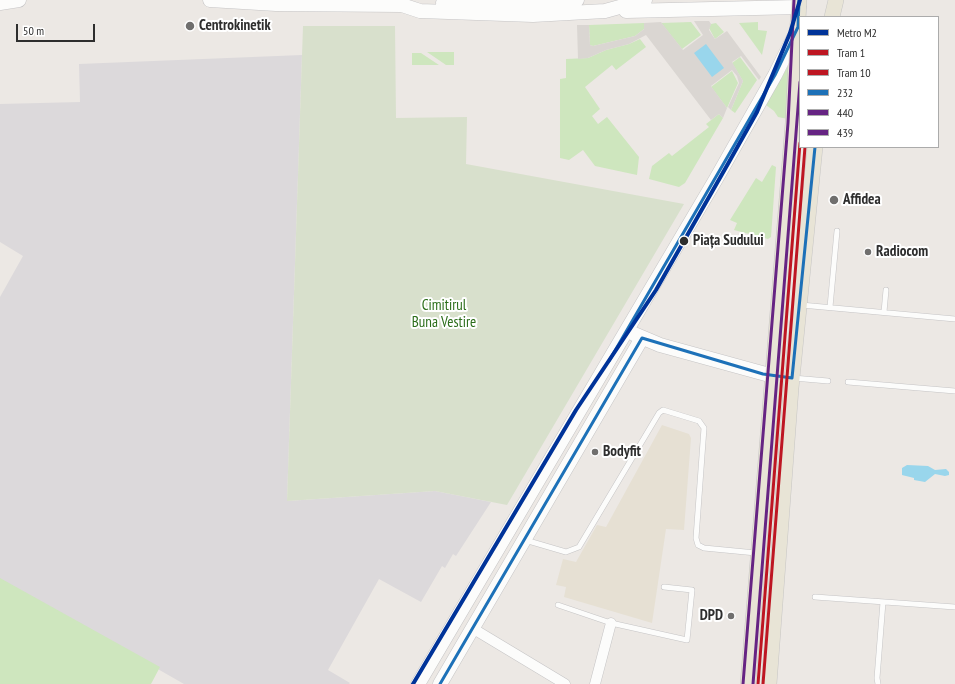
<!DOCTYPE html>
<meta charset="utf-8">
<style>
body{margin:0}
#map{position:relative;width:955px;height:684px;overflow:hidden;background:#ece8e4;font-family:"PT Sans Narrow",sans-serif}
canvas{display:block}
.legend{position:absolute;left:799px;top:16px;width:140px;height:132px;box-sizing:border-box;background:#fff;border:1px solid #ababab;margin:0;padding:5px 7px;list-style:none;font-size:12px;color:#2e2e2e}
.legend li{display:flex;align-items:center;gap:8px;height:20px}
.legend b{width:20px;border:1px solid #ababab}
.scale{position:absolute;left:16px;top:24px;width:79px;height:18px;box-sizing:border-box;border:2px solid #2e2e2e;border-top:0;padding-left:5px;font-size:12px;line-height:14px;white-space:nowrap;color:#2e2e2e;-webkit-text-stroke:3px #fff;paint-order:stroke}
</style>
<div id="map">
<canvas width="955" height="684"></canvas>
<ul class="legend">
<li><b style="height:5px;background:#039"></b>Metro M2</li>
<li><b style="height:5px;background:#be1622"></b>Tram 1</li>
<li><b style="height:5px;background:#be1622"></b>Tram 10</li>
<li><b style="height:5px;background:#1d71b8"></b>232</li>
<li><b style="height:5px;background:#662483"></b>440</li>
<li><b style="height:5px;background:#662483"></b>439</li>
</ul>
<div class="scale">50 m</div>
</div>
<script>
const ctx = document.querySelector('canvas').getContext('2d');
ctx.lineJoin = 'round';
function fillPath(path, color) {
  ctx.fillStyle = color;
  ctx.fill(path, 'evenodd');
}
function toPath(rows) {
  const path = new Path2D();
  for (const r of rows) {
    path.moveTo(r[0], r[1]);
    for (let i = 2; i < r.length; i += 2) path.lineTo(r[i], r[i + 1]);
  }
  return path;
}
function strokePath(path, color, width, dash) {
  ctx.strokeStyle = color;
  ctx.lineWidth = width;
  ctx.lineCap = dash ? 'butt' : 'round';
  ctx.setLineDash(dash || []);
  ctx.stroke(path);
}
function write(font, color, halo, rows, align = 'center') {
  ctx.font = font + ' "PT Sans Narrow",sans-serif';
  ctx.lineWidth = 4;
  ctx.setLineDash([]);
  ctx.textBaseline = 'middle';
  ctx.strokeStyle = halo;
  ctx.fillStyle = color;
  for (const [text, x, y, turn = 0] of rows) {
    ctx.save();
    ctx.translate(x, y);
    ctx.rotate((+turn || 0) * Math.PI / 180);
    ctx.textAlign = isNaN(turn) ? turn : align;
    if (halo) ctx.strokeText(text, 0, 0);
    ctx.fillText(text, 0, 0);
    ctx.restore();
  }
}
fillPath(toPath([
 [302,55,287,501,435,491,491,502,456,556,453,554,445,568,442,566,421,602,379,579,328,670,350,683,349,684,184,684,0,579,0,297,23,256,0,242,0,104,80,102,79,64]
]), '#dcd9db');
fillPath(toPath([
 [662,425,689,434,691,438,684,530,666,529,652,623,564,597,566,587,556,585,563,559,576,562,597,525,606,527]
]), '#e6e0d3');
fillPath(toPath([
 [691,22,701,35,682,49,661,23],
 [758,22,758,30,767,31,762,55,739,23],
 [644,23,644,29,635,36,593,46,590,45,589,25],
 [716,23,724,32,715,39,709,28,711,24],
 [640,39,646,47,616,70,612,65,585,87,600,109,592,116,598,124,607,117,639,157,637,175,595,166,583,150,569,160,560,158,560,79,566,78,566,59,588,58,606,50,629,44],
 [427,52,454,52,454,65,446,65],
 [412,53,421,53,439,65,412,65],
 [740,57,757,80,735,113,731,110,743,81,732,63],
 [789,64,788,119,778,117,774,111,766,105],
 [732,71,738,83,727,108,711,87],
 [719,114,723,118,685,183,679,187,649,179,652,166,669,153,672,156,709,127,706,124],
 [772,165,776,167,771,237,768,239,734,230,737,223,730,220,756,178,762,182],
 [0,578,160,667,151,684,0,684]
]), '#cee6be');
fillPath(toPath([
 [303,26,395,26,396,118,467,117,466,164,684,204,507,505,435,491,287,501]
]), '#d8e0cc');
fillPath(toPath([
 [694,21,709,21,711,24,709,30,715,39,727,31,761,77,759,80,741,56,732,62,743,81,731,110,728,107,739,83,737,76,732,70,711,86,727,108,723,118,719,114,711,120,646,35,629,44,606,50,588,58,578,59,577,25,589,25,590,45,593,46,635,36,644,29,644,23,661,22,683,50,703,35]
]), '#dad6d2');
fillPath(toPath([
 [706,44,724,68,712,77,694,53],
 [907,465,928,466,935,470,946,469,949,472,949,475,945,476,935,474,925,482,914,480,914,478,902,475,902,468]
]), '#99d6ec');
const lane = toPath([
 [801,305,955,319],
 [830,307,837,231],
 [884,312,886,290],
 [793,378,828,381],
 [848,382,955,391],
 [525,540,566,552,579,547,659,413,663,410,699,421,704,428,696,538,698,545,704,548,756,553],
 [815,597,955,607],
 [558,605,611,623,687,640,692,590,664,587],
 [878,684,877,678,883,602]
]);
const street = toPath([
 [472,628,565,684],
 [595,684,611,623]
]);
const secondary = toPath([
 [210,0,276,4,402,5,420,11,533,15,605,11,645,0],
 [0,3,19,0],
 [443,3,531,3,577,0],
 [626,11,799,7],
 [634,334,660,345,773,376],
 [418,684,716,179,775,75,797,31],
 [440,684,642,338]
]);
const primary = toPath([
 [832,17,836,0],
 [748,684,793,123,799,0],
 [769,684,791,388,815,147]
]);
strokePath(lane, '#c5c4c5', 6);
strokePath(street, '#c5c4c5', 11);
strokePath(secondary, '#c5c4c5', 15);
strokePath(primary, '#c6c5c4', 16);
strokePath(lane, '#fcfcfb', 5);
strokePath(street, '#fcfcfb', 10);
strokePath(secondary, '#fcfcfb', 14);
strokePath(primary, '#e8e4d6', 15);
strokePath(toPath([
 [609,361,775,75,798,27,799,0],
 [440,684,642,338,763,374,792,378,815,147]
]), '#1d71b8', 3);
strokePath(toPath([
 [753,684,800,82]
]), '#662483', 3);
strokePath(toPath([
 [743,684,788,123,794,0]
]), '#662483', 3);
strokePath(toPath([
 [758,684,800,143]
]), '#be1622', 3);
strokePath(toPath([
 [763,684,805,147]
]), '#be1622', 3);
strokePath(toPath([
 [413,684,576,410,656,290,729,162,757,112,790,33,800,0]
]), '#039', 4);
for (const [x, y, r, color] of [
 [190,26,5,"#706f6e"],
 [834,200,5,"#706f6e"],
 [684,241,5,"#2e2e2e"],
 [868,252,4,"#706f6e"],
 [595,452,4,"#706f6e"],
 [731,616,4,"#706f6e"]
]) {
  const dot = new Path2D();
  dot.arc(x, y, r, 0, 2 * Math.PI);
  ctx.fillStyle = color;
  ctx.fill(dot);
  strokePath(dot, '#fff', 1.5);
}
write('bold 15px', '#2e2e2e', '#fff', [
 ["Centrokinetik",199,26],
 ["Affidea",843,200],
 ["Radiocom",876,252],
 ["Bodyfit",603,452],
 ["DPD",723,616,"right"]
], 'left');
write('bold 15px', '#2e2e2e', '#fff', [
 ["Piața Sudului",693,241]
], 'left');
write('15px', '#2c6e1b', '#fff', [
 ["Cimitirul",444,306],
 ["Buna Vestire",444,323]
]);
</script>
